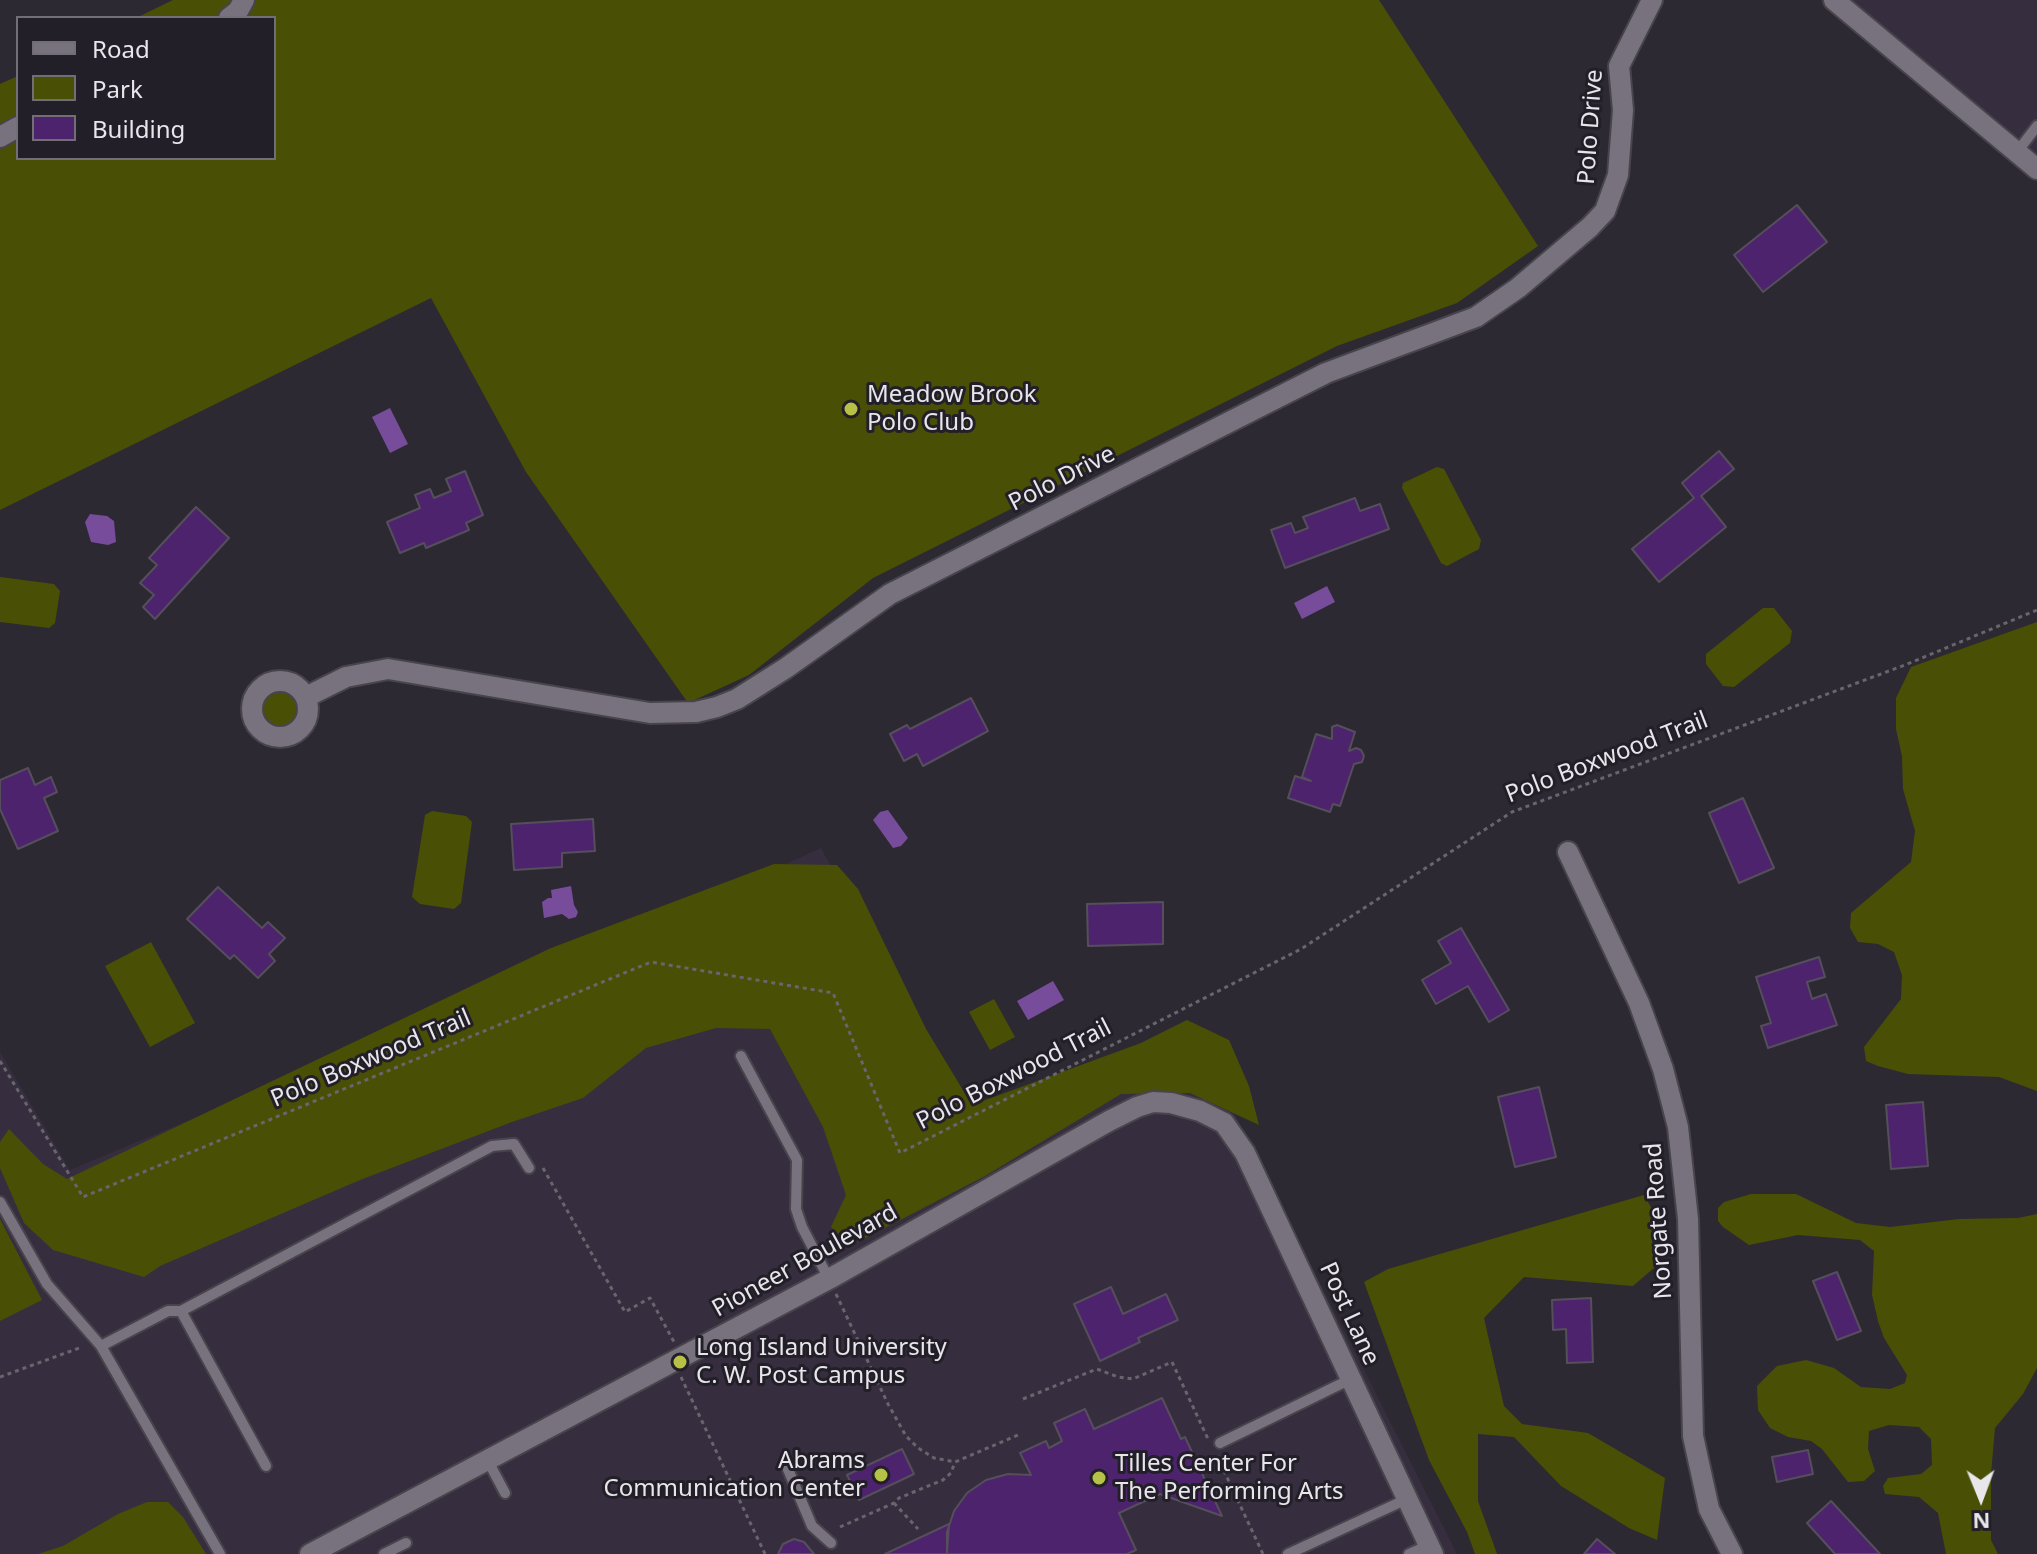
<!DOCTYPE html>
<style>
body{margin:0}
#map{position:relative;width:2037px;height:1554px;overflow:hidden;background:#2d2932;font-family:"Noto Sans",sans-serif}
canvas{display:block}
.legend{position:absolute;left:16px;top:16px;width:260px;height:144px;box-sizing:border-box;background:#231f28;border:2px solid #726e76;margin:0;padding:10px 14px;list-style:none;font-size:24px;color:#e8e5eb}
.legend li{display:flex;align-items:center;gap:16px;height:40px}
.legend b{width:40px;border:2px solid #726e76}
.north{position:absolute;left:1941px;top:1458px;width:80px;height:80px;-webkit-text-stroke:6px #231f28;paint-order:stroke;rotate:179deg;font-size:22px;font-weight:700;line-height:32px;text-align:center;color:#e8e5eb}
.north::after{content:'';display:block;margin:auto;width:28px;height:36px;background:#e8e5eb;clip-path:polygon(50% 0,100% 100%,50% 72%,0 100%)}
</style>
<div id="map">
<canvas width="2037" height="1554"></canvas>
<ul class="legend">
<li><b style="height:10px;background:#77727d"></b>Road</li>
<li><b style="height:22px;background:#4a4f06"></b>Park</li>
<li><b style="height:22px;background:#4d236e"></b>Building</li>
</ul>
<div class="north">N</div>
</div>
<script>
const ctx = document.querySelector('canvas').getContext('2d');
ctx.lineJoin = 'round';
function fillPath(path, color) {
  ctx.fillStyle = color;
  ctx.fill(path, 'evenodd');
}
function toPath(rows) {
  const path = new Path2D();
  for (const r of rows) {
    if (r.length === 3) {
      path.moveTo(r[0] + r[2], r[1]);
      path.arc(r[0], r[1], r[2], 0, 2 * Math.PI);
      continue;
    }
    path.moveTo(r[0], r[1]);
    for (let i = 2; i < r.length; i += 2) path.lineTo(r[i], r[i + 1]);
  }
  return path;
}
function strokePath(path, color, width, dash) {
  ctx.strokeStyle = color;
  ctx.lineWidth = width;
  ctx.lineCap = dash ? 'butt' : 'round';
  ctx.setLineDash(dash || []);
  ctx.stroke(path);
}
function write(font, color, halo, rows, align = 'center') {
  ctx.font = font + ' "Noto Sans",sans-serif';
  ctx.lineWidth = 6;
  ctx.setLineDash([]);
  ctx.textBaseline = 'middle';
  ctx.strokeStyle = halo;
  ctx.fillStyle = color;
  for (const [text, x, y, turn = 0] of rows) {
    ctx.save();
    ctx.translate(x, y);
    ctx.rotate((+turn || 0) * Math.PI / 180);
    ctx.textAlign = isNaN(turn) ? turn : align;
    if (halo) ctx.strokeText(text, 0, 0);
    ctx.fillText(text, 0, 0);
    ctx.restore();
  }
}
fillPath(toPath([
 [1834,0,2037,0,2037,170],
 [821,848,971,1127,1187,1020,1457,1554,0,1554,0,1052,70,1170,614,943]
]), '#362e3e');
fillPath(toPath([
 [173,0,1379,0,1538,246,1457,303,1337,346,873,578,749,675,688,703,526,472,431,298,0,510,0,84,18,76,18,158,274,158,274,18,136,18],
 [1437,467,1444,469,1481,540,1479,549,1447,566,1441,563,1402,488,1403,483],
 [0,577,54,584,60,591,55,623,49,628,0,622],
 [1763,608,1774,608,1792,631,1790,643,1734,687,1723,686,1706,664,1706,654],
 [2037,622,2037,1091,1999,1077,1908,1074,1878,1066,1866,1061,1864,1047,1901,999,1902,975,1894,952,1878,944,1858,942,1850,928,1851,913,1911,862,1915,831,1903,789,1902,756,1896,729,1896,698,1911,667],
 [281,709,25],
 [432,811,466,816,472,822,461,903,454,909,420,904,412,897,425,815],
 [774,864,837,865,858,889,926,1029,972,1105,1141,1043,1187,1020,1229,1040,1249,1086,1259,1125,1190,1093,1121,1094,985,1176,850,1246,831,1227,846,1195,823,1127,770,1029,716,1028,646,1048,583,1098,512,1122,360,1180,160,1266,144,1277,53,1250,24,1223,0,1168,0,1142,9,1129,43,1164,67,1179,551,948],
 [151,942,195,1023,150,1047,105,966],
 [994,999,1015,1037,990,1050,969,1012],
 [1751,1194,1796,1194,1856,1223,1890,1227,1959,1219,2018,1218,2037,1214,2037,1368,2023,1394,1995,1428,1991,1474,1991,1540,1998,1554,1946,1554,1938,1513,1919,1497,1885,1494,1883,1486,1888,1478,1921,1474,1932,1465,1931,1439,1919,1427,1889,1425,1869,1431,1868,1449,1875,1471,1864,1481,1848,1482,1822,1449,1811,1441,1788,1437,1770,1428,1758,1410,1757,1386,1777,1366,1806,1360,1834,1368,1861,1387,1890,1389,1905,1383,1907,1375,1884,1338,1878,1321,1872,1295,1874,1251,1860,1240,1798,1235,1749,1245,1723,1227,1718,1221,1718,1208,1724,1202],
 [1644,1195,1661,1225,1655,1267,1633,1286,1524,1277,1484,1318,1504,1406,1522,1424,1588,1433,1665,1478,1657,1540,1629,1528,1561,1486,1514,1437,1478,1434,1478,1501,1497,1554,1475,1554,1467,1532,1429,1460,1364,1282,1388,1269],
 [0,1219,42,1300,0,1321],
 [147,1502,168,1502,183,1517,206,1554,38,1554,63,1546,118,1514]
]), '#4a4f06');
fillPath(toPath([
 [390,408,408,444,390,453,372,417],
 [90,514,107,516,114,521,116,542,108,545,91,542,85,522],
 [1327,586,1335,602,1302,619,1294,603],
 [888,810,908,838,901,846,893,848,873,820,880,812],
 [571,886,574,905,578,912,576,917,569,919,562,914,544,918,542,902,548,898,552,898,551,890],
 [1053,981,1064,1000,1028,1020,1017,1001]
]), '#764c9b');
const building = toPath([
 [1797,205,1827,242,1763,292,1734,255,1797,205],
 [1719,451,1734,469,1701,496,1726,527,1659,582,1632,549,1694,498,1682,483,1719,451],
 [465,471,483,515,466,523,469,530,426,548,424,543,400,553,387,522,420,508,415,495,430,489,434,498,451,491,446,479,465,471],
 [1355,498,1360,511,1380,504,1389,529,1285,568,1271,530,1291,523,1295,533,1308,528,1303,517,1355,498],
 [196,507,229,538,155,619,143,607,154,595,140,583,157,565,149,558,196,507],
 [971,698,988,731,923,766,917,754,904,761,890,734,907,725,910,729,971,698],
 [1337,725,1355,732,1349,751,1356,748,1361,750,1364,756,1362,762,1354,764,1340,806,1333,804,1330,812,1288,798,1295,776,1311,781,1302,777,1316,734,1332,739,1332,727,1337,725],
 [28,768,35,785,51,777,57,792,44,798,58,831,18,849,0,809,0,780,28,768],
 [1743,798,1774,868,1739,883,1709,813,1743,798],
 [593,819,595,851,562,853,562,867,514,870,511,824,593,819],
 [218,887,262,928,268,922,285,938,269,954,275,961,258,978,234,955,230,959,187,919,218,887],
 [1163,902,1163,944,1088,946,1087,904,1163,902],
 [1461,928,1509,1010,1489,1022,1468,986,1436,1004,1422,980,1451,963,1438,941,1461,928],
 [1819,957,1825,977,1807,982,1812,999,1826,994,1837,1025,1768,1048,1761,1026,1771,1023,1756,977,1819,957],
 [1539,1087,1556,1157,1515,1167,1498,1097,1539,1087],
 [1923,1102,1928,1166,1891,1169,1886,1105,1923,1102],
 [1837,1272,1861,1331,1837,1340,1813,1281,1837,1272],
 [1111,1287,1123,1314,1166,1294,1178,1320,1138,1338,1140,1342,1100,1361,1074,1304,1111,1287],
 [1591,1298,1593,1362,1567,1363,1566,1329,1553,1330,1552,1300,1591,1298],
 [1162,1398,1181,1439,1185,1437,1222,1516,1160,1494,1119,1513,1136,1550,1127,1554,947,1554,947,1532,954,1511,967,1493,986,1480,1008,1474,1031,1475,1020,1453,1046,1441,1049,1448,1062,1441,1054,1423,1085,1409,1094,1429,1162,1398],
 [902,1449,914,1474,859,1500,847,1475,902,1449],
 [1808,1450,1813,1474,1777,1482,1772,1457,1808,1450],
 [1831,1501,1880,1554,1835,1554,1807,1523,1831,1501],
 [949,1524,947,1554,885,1554,949,1524],
 [794,1539,804,1542,814,1554,778,1554,783,1544,794,1539],
 [1597,1539,1615,1554,1584,1554,1597,1539]
]);
fillPath(building, '#4d236e');
strokePath(building, '#544f5a', 2);
const service = toPath([
 [2017,152,2037,126],
 [741,1056,797,1160,796,1209,802,1227,829,1279],
 [0,1202,47,1284,101,1346,220,1554],
 [181,1311,492,1146,514,1144,529,1168],
 [101,1346,168,1311,181,1311,266,1466],
 [1220,1443,1351,1379],
 [488,1461,505,1493],
 [787,1467,812,1526,831,1543],
 [384,1554,406,1543],
 [1288,1554,1407,1499],
 [1409,1554,1429,1545]
]);
const minor = toPath([
 [1834,0,2037,169],
 [229,18,238,11,244,0],
 [0,137,18,127],
 [280,709,28],
 [306,697,346,677,388,669,650,713,696,712,717,707,737,699,786,668,890,594,1326,373,1476,317,1518,288,1590,227,1605,211,1618,175,1623,110,1619,66,1652,0],
 [1568,852,1639,1003,1663,1069,1678,1127,1688,1219,1693,1436,1709,1509,1732,1554],
 [310,1554,829,1279,1109,1121,1137,1107,1153,1102,1171,1103,1200,1111,1224,1123,1245,1153,1433,1554]
]);
strokePath(service, '#48444c', 14);
strokePath(minor, '#48444c', 24);
strokePath(toPath([
 [0,1061,83,1197,651,962,833,993,900,1153,1301,949,1512,812,1905,665,2037,610],
 [543,1168,625,1312,650,1298,674,1342],
 [836,1294,888,1404,906,1436,918,1448,934,1458,955,1462,1018,1435],
 [0,1377,82,1347],
 [681,1377,765,1554],
 [1023,1399,1097,1369,1118,1377,1133,1379,1172,1362,1208,1439],
 [1217,1456,1263,1554],
 [894,1503,918,1529],
 [840,1527,894,1503,899,1498,943,1480,951,1473,955,1462]
]), '#68656d', 3, [4, 4]);
strokePath(service, '#77727d', 10);
strokePath(minor, '#77727d', 20);
for (const [x, y, r, color] of [
 [851,409,8,"#b7c148"],
 [680,1362,8,"#b7c148"],
 [881,1475,8,"#b7c148"],
 [1099,1478,8,"#b7c148"]
]) {
  const dot = new Path2D();
  dot.arc(x, y, r, 0, 2 * Math.PI);
  ctx.fillStyle = color;
  ctx.fill(dot);
  strokePath(dot, '#231f28', 3);
}
write('24px', '#e8e5eb', '#231f28', [
 ["Polo Drive",1591,127,-86],
 ["Polo Drive",1062,479,-27],
 ["Polo Boxwood Trail",1607,758,-21],
 ["Polo Boxwood Trail",371,1059,-23],
 ["Polo Boxwood Trail",1014,1075,-27],
 ["Norgate Road",1659,1221,-94],
 ["Pioneer Boulevard",805,1261,-29],
 ["Post Lane",1349,1314,65]
]);
write('24px', '#e8e5eb', '#231f28', [
 ["Meadow Brook",867,395],
 ["Polo Club",867,423],
 ["Long Island University",696,1348],
 ["C. W. Post Campus",696,1376],
 ["Abrams",865,1461,"right"],
 ["Communication Center",865,1489,"right"],
 ["Tilles Center For",1115,1464],
 ["The Performing Arts",1115,1492]
], 'left');
</script>
